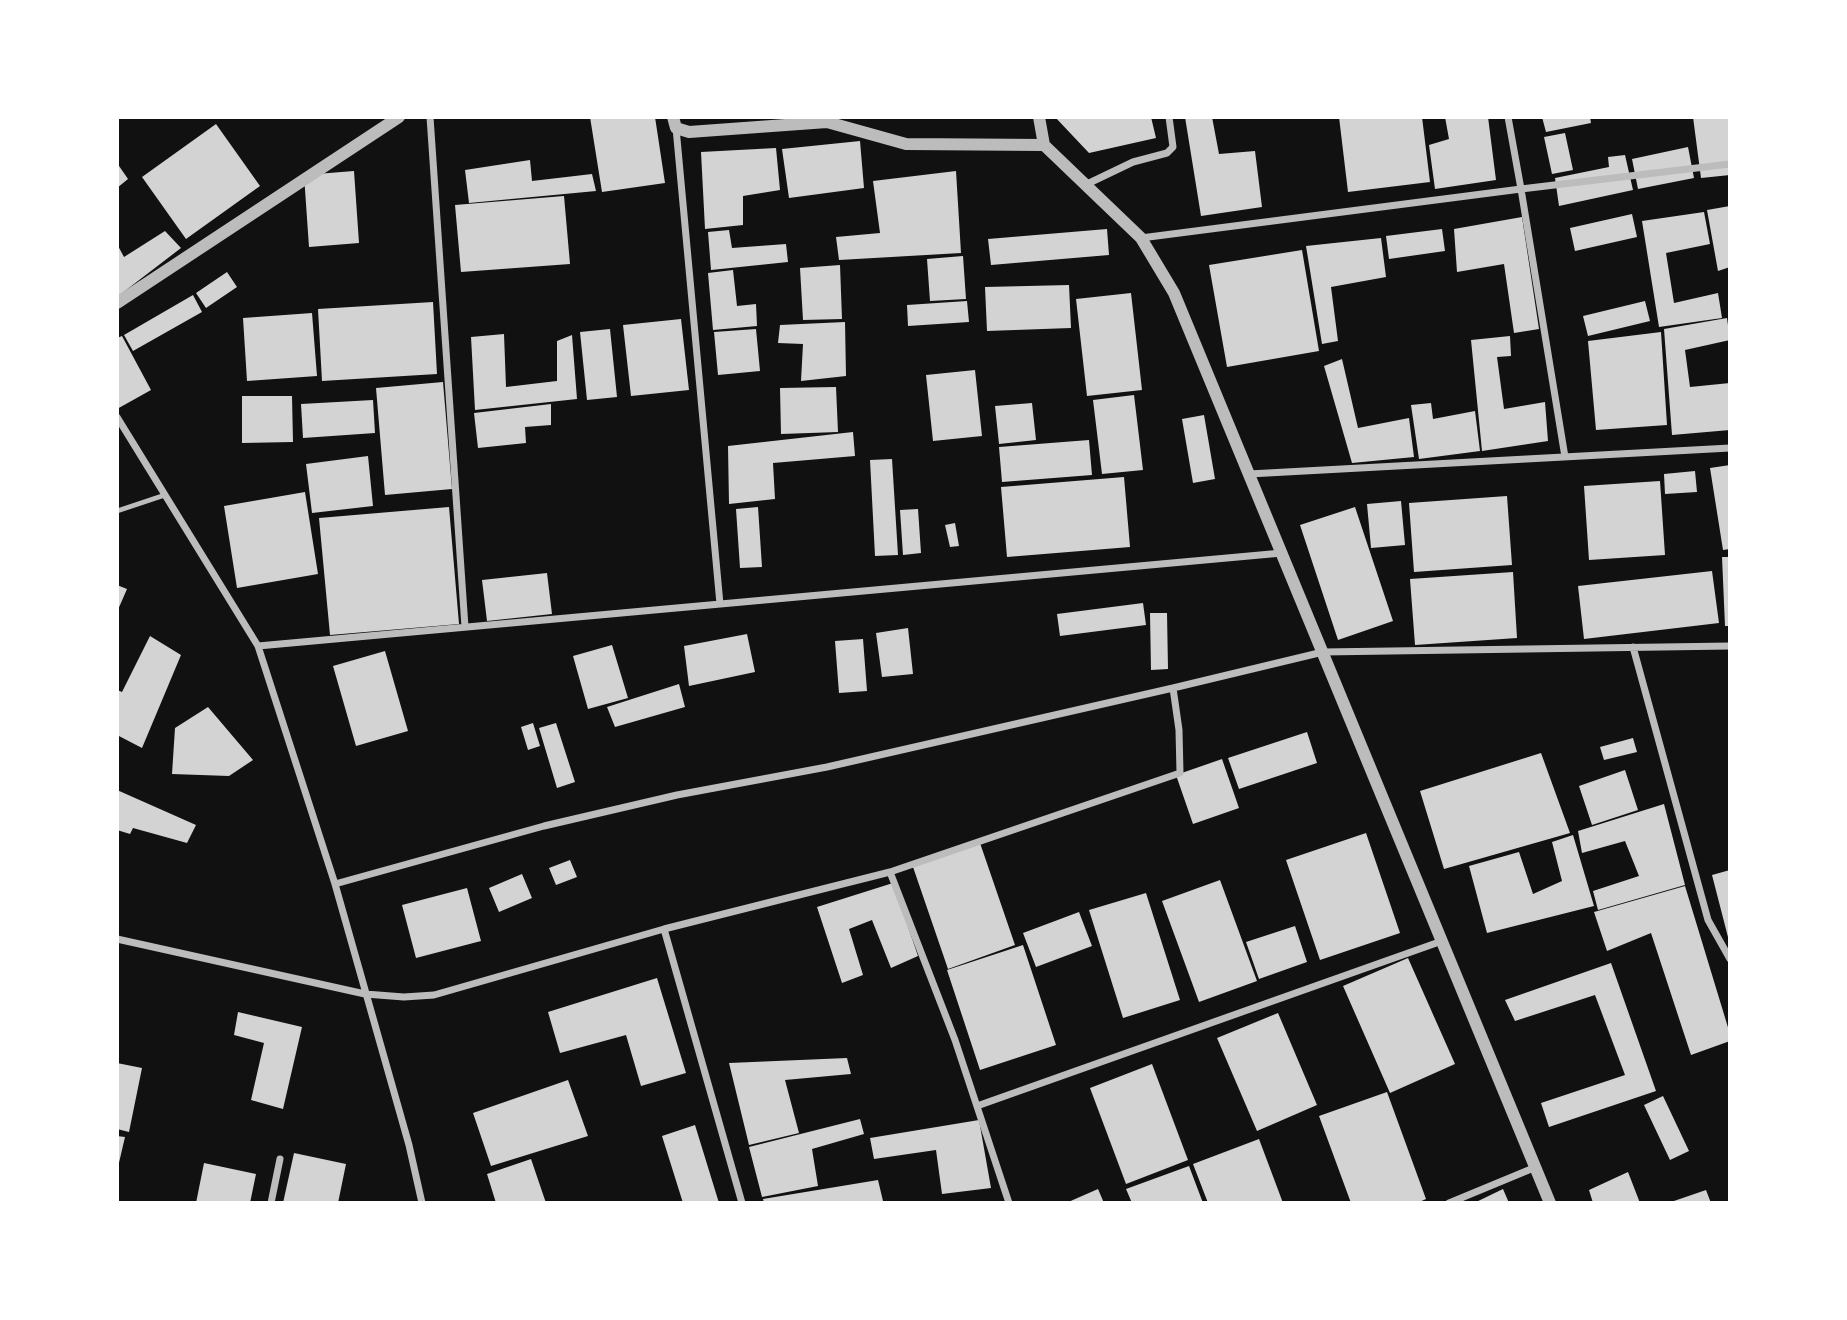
<!DOCTYPE html>
<style>
body{margin:0}
#map{position:relative;width:1847px;height:1320px;overflow:hidden;background:#111;font-family:Inter,sans-serif}
canvas{display:block}
.frame{position:absolute;inset:0;border:119px solid #fff;pointer-events:none}
</style>
<div id="map">
<canvas width="1847" height="1320"></canvas>
<div class="frame"></div>
</div>
<script>
const ctx = document.querySelector('canvas').getContext('2d');
ctx.lineJoin = 'round';
function fillPath(path, color) {
  ctx.fillStyle = color;
  ctx.fill(path, 'evenodd');
}
function toPath(rows) {
  const path = new Path2D();
  for (const r of rows) {
    path.moveTo(r[0], r[1]);
    for (let i = 2; i < r.length; i += 2) path.lineTo(r[i], r[i + 1]);
  }
  return path;
}
function strokePath(path, color, width, dash) {
  ctx.strokeStyle = color;
  ctx.lineWidth = width;
  ctx.lineCap = dash ? 'butt' : 'round';
  ctx.setLineDash(dash || []);
  ctx.stroke(path);
}
fillPath(toPath([
 [590,117,655,117,665,183,602,192],
 [1055,117,1151,117,1156,138,1089,153],
 [1185,117,1212,117,1219,154,1255,151,1262,207,1201,216],
 [1339,117,1422,117,1430,182,1348,192],
 [1445,117,1488,117,1496,180,1435,189,1429,145,1449,139],
 [1542,117,1590,117,1591,123,1546,132],
 [1693,117,1730,117,1730,175,1701,178],
 [216,124,260,186,186,239,142,177],
 [1565,133,1573,170,1552,174,1544,137],
 [860,141,864,188,789,198,782,149],
 [1688,147,1694,178,1638,189,1632,159],
 [776,148,780,190,743,196,743,225,705,229,701,152],
 [1625,155,1633,190,1559,206,1555,178,1609,167,1608,157],
 [530,160,532,181,592,174,596,191,469,203,465,170],
 [117,163,128,179,117,188],
 [354,171,359,243,309,247,304,175],
 [956,171,961,253,839,260,836,237,880,233,873,181],
 [564,196,570,264,461,272,455,205],
 [1730,206,1730,267,1718,271,1707,210],
 [1704,212,1710,244,1666,253,1674,303,1718,293,1722,318,1659,327,1642,221],
 [1632,214,1637,237,1575,251,1570,228],
 [1522,217,1539,329,1514,333,1504,264,1457,272,1454,229],
 [1107,229,1109,255,991,265,988,239],
 [1442,229,1445,251,1389,259,1386,236],
 [729,230,732,248,786,244,788,262,711,270,708,232],
 [165,231,181,248,117,297,117,244,124,257],
 [1381,238,1386,277,1331,287,1338,341,1322,344,1306,246],
 [1302,250,1319,351,1227,367,1209,265],
 [963,256,966,299,930,301,927,259],
 [840,265,842,319,803,320,800,268],
 [733,270,737,306,756,304,757,326,713,330,708,273],
 [227,272,237,287,206,308,196,293],
 [1069,285,1071,328,987,331,985,287],
 [1131,293,1142,390,1087,396,1076,299],
 [193,295,202,312,133,351,124,335],
 [967,301,969,322,908,326,907,305],
 [1645,301,1650,321,1588,336,1583,316],
 [433,302,437,374,322,381,318,309],
 [312,313,317,376,247,381,243,318],
 [1727,318,1730,340,1685,350,1690,387,1730,383,1730,430,1672,435,1664,329],
 [681,319,689,390,631,396,623,325],
 [845,322,846,376,801,381,803,344,778,343,780,325],
 [610,329,617,397,587,400,580,332],
 [756,329,760,371,718,375,714,332],
 [1661,332,1667,425,1596,430,1588,341],
 [504,334,506,387,557,381,557,341,572,335,577,399,475,410,471,337],
 [122,336,151,390,117,409,117,338],
 [1510,336,1511,356,1497,357,1504,409,1545,402,1548,441,1482,451,1471,340],
 [1342,359,1358,428,1409,418,1414,457,1352,463,1324,366],
 [975,370,982,436,933,441,926,375],
 [443,382,452,489,385,495,376,388],
 [836,387,838,432,781,434,780,388],
 [1134,395,1143,470,1102,474,1093,400],
 [242,396,292,396,293,442,242,443],
 [373,400,375,433,303,438,301,404],
 [1032,403,1036,440,999,444,995,406],
 [1431,403,1433,419,1475,411,1480,451,1419,459,1411,405],
 [551,404,551,425,525,427,526,443,478,448,474,413],
 [1204,415,1215,479,1193,483,1182,419],
 [853,432,855,456,773,463,775,499,729,504,728,446],
 [1089,440,1092,475,1002,482,999,447],
 [368,456,373,506,312,513,306,464],
 [892,459,898,555,875,556,870,460],
 [1730,465,1730,549,1723,550,1710,468],
 [1695,471,1697,492,1665,494,1664,474],
 [1124,477,1130,547,1007,557,1001,487],
 [1660,481,1665,555,1589,560,1584,486],
 [305,492,318,574,237,588,224,506],
 [1507,496,1512,565,1414,572,1409,503],
 [1401,501,1405,545,1371,548,1367,504],
 [449,507,459,624,330,635,319,518],
 [758,507,762,567,740,568,736,509],
 [1355,507,1393,621,1338,640,1300,525],
 [918,509,921,553,903,555,900,510],
 [955,523,959,546,950,547,945,525],
 [1722,557,1730,557,1730,626,1725,626],
 [1712,571,1719,623,1584,639,1578,586],
 [1513,572,1517,638,1415,645,1410,579],
 [547,573,552,614,487,621,482,580],
 [117,585,127,589,117,612],
 [1143,603,1146,625,1060,636,1057,614],
 [1150,613,1167,613,1168,669,1151,670],
 [908,628,913,674,882,677,876,633],
 [747,634,755,672,689,686,684,646],
 [150,636,181,655,142,748,117,735,117,690,122,692],
 [863,639,867,691,839,693,835,641],
 [612,645,628,698,588,709,573,656],
 [385,651,408,731,356,746,333,666],
 [679,684,685,707,615,727,607,707],
 [208,707,253,760,229,776,172,774,175,728],
 [533,723,540,746,528,750,521,727],
 [556,723,575,782,557,788,539,728],
 [1307,732,1317,763,1239,789,1228,758],
 [1633,738,1637,752,1604,760,1600,747],
 [1541,753,1570,833,1444,869,1420,791],
 [1222,759,1239,808,1193,824,1176,775],
 [1625,770,1638,810,1592,825,1579,786],
 [117,790,196,825,187,843,133,828,130,834,117,830],
 [1664,804,1685,885,1598,910,1593,891,1639,876,1625,841,1582,853,1578,831],
 [1366,833,1400,933,1320,960,1286,860],
 [1573,835,1594,906,1487,933,1469,866,1519,852,1533,894,1562,881,1552,842],
 [980,843,1015,945,948,969,913,867],
 [570,860,577,877,556,885,549,868],
 [1730,870,1730,941,1729,941,1712,875],
 [522,874,532,898,499,912,489,888],
 [1220,880,1257,981,1199,1002,1162,901],
 [893,883,918,956,891,968,872,920,849,929,863,975,842,983,817,907],
 [1685,886,1730,1034,1730,1041,1691,1055,1651,933,1607,951,1594,912],
 [467,888,481,941,416,958,402,905],
 [1146,893,1180,1000,1123,1018,1089,910],
 [1079,912,1092,946,1036,967,1023,933],
 [1295,926,1307,962,1259,979,1246,942],
 [1023,945,1056,1045,980,1070,947,970],
 [1408,958,1455,1064,1390,1093,1343,986],
 [1611,963,1656,1091,1549,1127,1541,1103,1625,1075,1595,995,1515,1021,1505,1000],
 [657,978,686,1073,641,1086,626,1035,560,1053,548,1012],
 [238,1012,302,1027,283,1109,251,1100,264,1043,234,1035],
 [1278,1013,1317,1105,1257,1131,1217,1038],
 [847,1058,851,1074,785,1080,799,1133,749,1145,729,1063],
 [117,1063,142,1068,129,1132,117,1129],
 [1152,1064,1188,1160,1126,1184,1090,1088],
 [568,1080,588,1136,491,1166,473,1113],
 [1387,1092,1426,1199,1417,1203,1351,1203,1319,1116],
 [1663,1096,1689,1151,1670,1160,1644,1105],
 [860,1119,864,1134,812,1149,818,1186,762,1197,749,1147],
 [979,1120,991,1188,942,1194,936,1150,874,1159,870,1138],
 [695,1125,719,1203,683,1203,662,1136],
 [117,1136,125,1137,118,1167,117,1167],
 [1259,1139,1283,1203,1208,1203,1193,1164],
 [294,1153,346,1164,338,1203,283,1203],
 [531,1159,546,1203,496,1203,487,1174],
 [204,1163,256,1174,250,1203,196,1203],
 [1189,1166,1203,1203,1132,1203,1126,1189],
 [1628,1172,1640,1203,1593,1203,1589,1190],
 [878,1180,883,1201,764,1203,763,1199],
 [1098,1189,1104,1203,1066,1203],
 [1503,1189,1509,1203,1474,1203],
 [1706,1190,1711,1203,1671,1203,1671,1202]
]), '#d3d3d3');
strokePath(toPath([
 [117,511,165,495]
]), '#bcbcbc', 5);
strokePath(toPath([
 [430,117,465,627],
 [1508,117,1521,189,1730,164],
 [676,128,720,604],
 [1085,185,1133,162,1167,153,1173,147,1169,117],
 [1141,238,1521,189,1565,457],
 [117,417,258,646,335,884,409,1145,422,1203],
 [1249,474,1730,448],
 [258,646,1282,553],
 [1633,647,1708,920,1730,959],
 [890,872,955,1040,1009,1203],
 [335,884,544,826,677,795,827,767,1173,688],
 [664,929,742,1203],
 [117,939,365,994,404,997,434,995,664,929,890,872,1180,773,1179,730,1173,688,1323,652,1730,646],
 [977,1106,1442,941],
 [271,1203,280,1159],
 [1449,1203,1536,1167]
]), '#bcbcbc', 7);
strokePath(toPath([
 [673,117,676,128,689,132,827,122,906,144,1044,145],
 [1039,117,1044,145,1141,238,1174,293,1550,1203],
 [117,303,399,117]
]), '#bcbcbc', 12);
</script>
